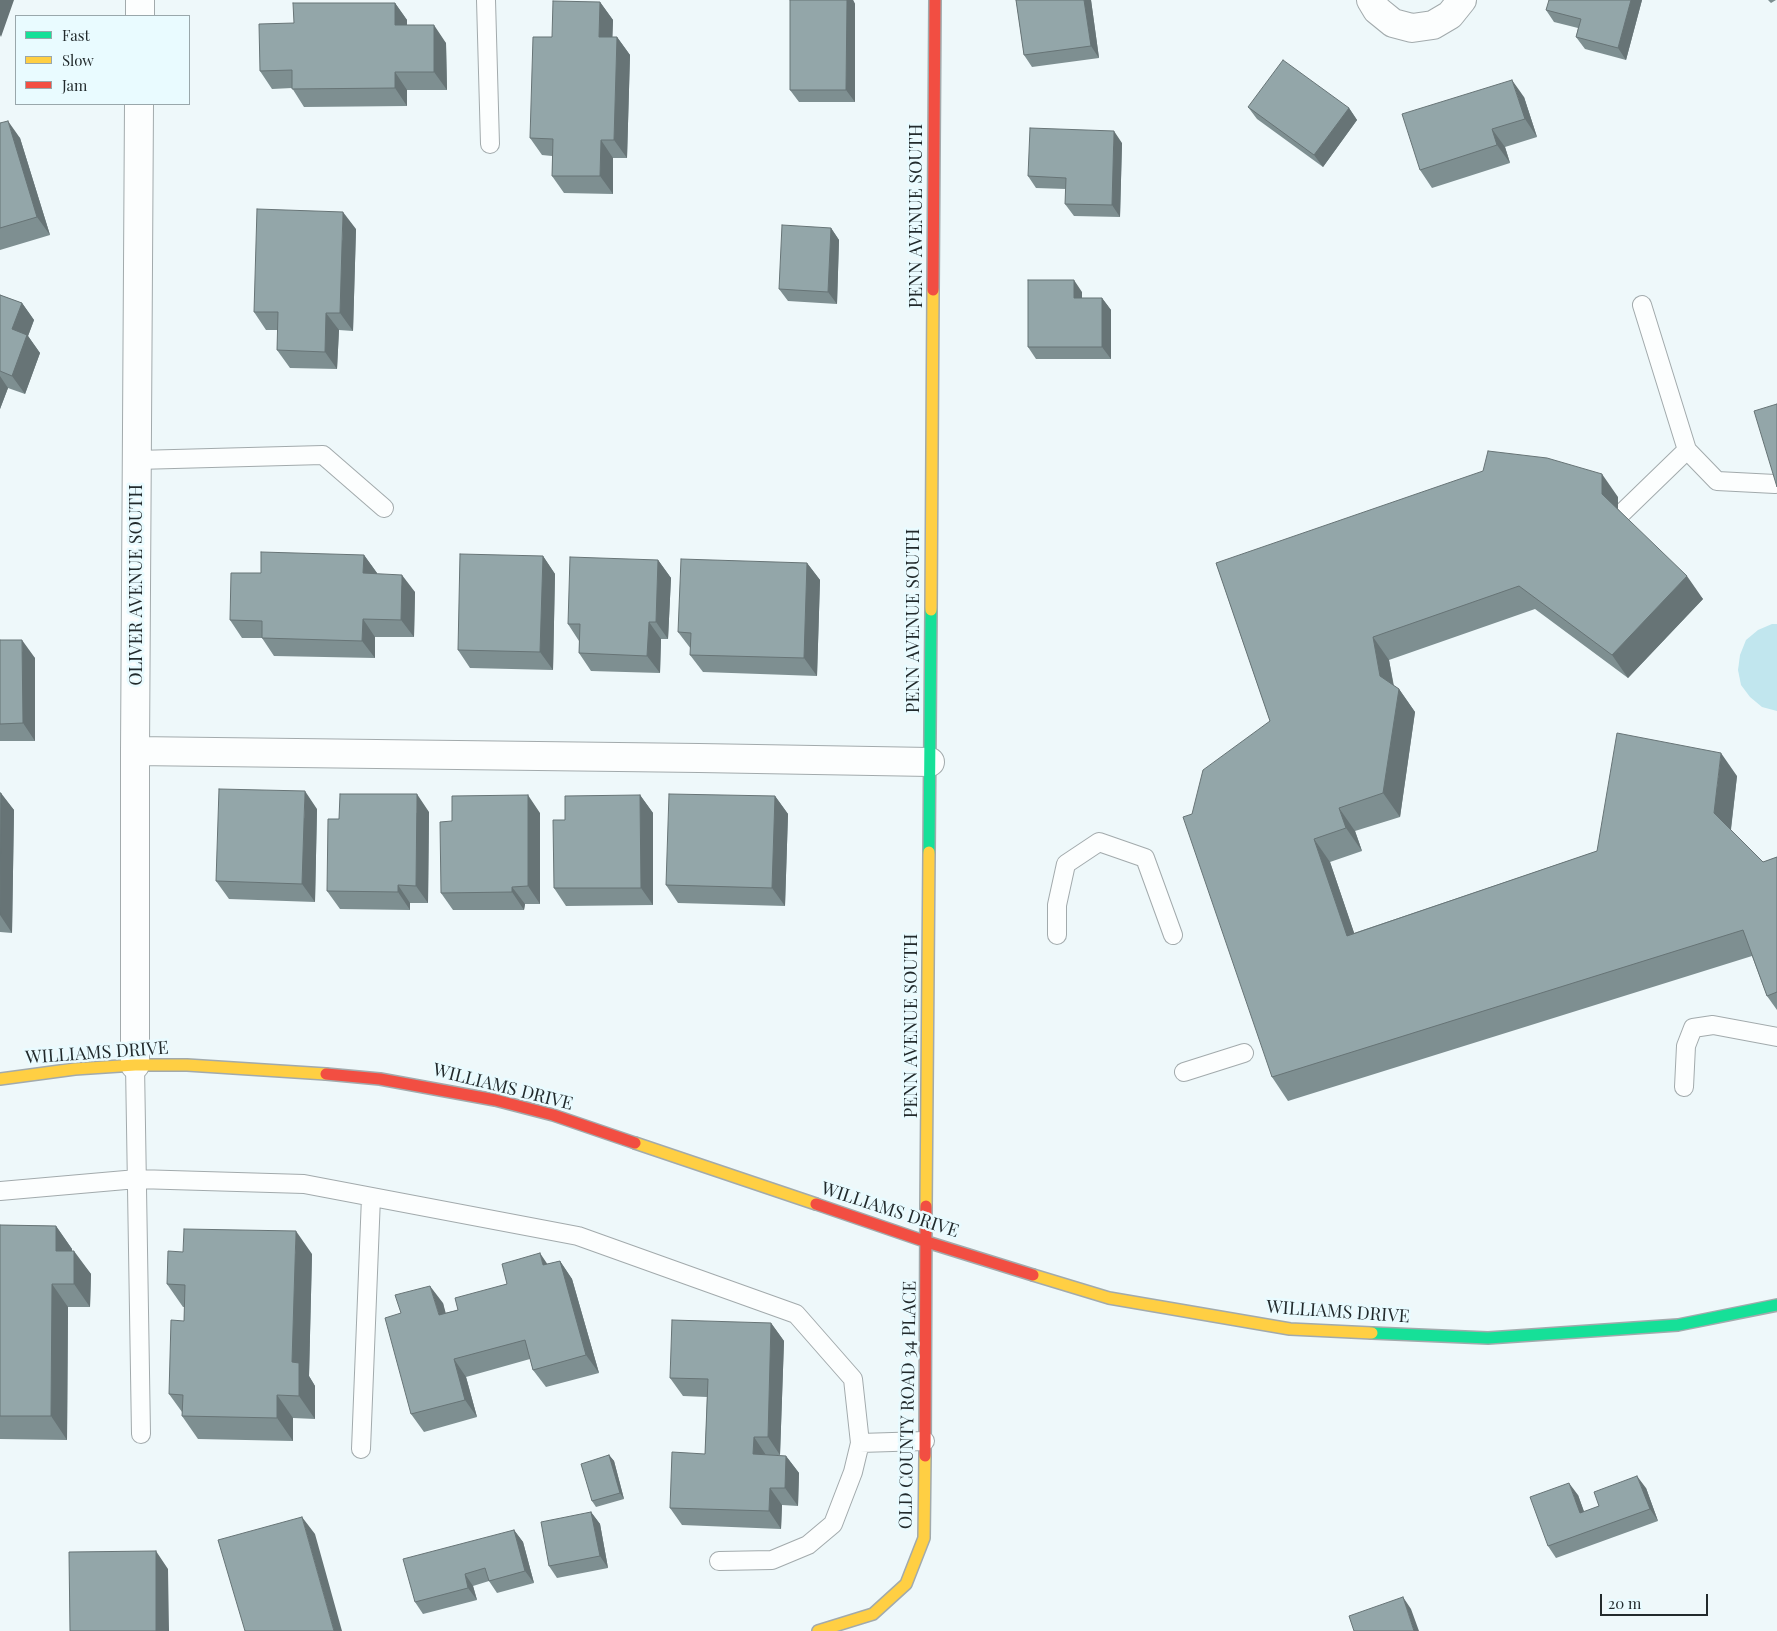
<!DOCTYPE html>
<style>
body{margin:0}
#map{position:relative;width:1777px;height:1631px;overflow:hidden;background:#eef8fa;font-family:"Playfair Display",serif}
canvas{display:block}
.legend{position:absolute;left:15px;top:15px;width:175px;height:90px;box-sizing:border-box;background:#e9fbff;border:1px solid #99a7ab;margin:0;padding:6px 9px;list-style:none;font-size:15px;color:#222a2c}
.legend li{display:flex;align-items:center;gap:10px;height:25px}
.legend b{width:25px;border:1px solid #99a7ab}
.scale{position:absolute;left:1600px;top:1594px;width:108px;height:22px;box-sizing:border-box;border:2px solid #222a2c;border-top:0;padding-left:6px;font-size:15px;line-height:18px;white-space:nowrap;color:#222a2c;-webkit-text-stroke:4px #e9fbff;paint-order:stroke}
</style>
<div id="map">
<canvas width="1777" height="1631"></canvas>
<ul class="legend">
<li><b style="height:6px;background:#16e098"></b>Fast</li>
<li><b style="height:6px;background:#ffcf43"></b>Slow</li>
<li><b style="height:6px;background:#f24e42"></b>Jam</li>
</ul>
<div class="scale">20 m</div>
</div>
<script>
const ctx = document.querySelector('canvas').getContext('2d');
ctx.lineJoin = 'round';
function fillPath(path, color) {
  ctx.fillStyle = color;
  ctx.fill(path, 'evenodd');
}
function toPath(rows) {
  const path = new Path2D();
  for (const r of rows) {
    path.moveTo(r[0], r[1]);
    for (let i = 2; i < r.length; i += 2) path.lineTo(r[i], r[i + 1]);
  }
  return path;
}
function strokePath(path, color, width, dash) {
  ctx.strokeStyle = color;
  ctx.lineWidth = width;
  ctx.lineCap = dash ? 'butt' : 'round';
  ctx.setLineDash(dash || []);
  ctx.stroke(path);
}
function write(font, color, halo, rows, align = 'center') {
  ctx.font = font + ' "Playfair Display",serif';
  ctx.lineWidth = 5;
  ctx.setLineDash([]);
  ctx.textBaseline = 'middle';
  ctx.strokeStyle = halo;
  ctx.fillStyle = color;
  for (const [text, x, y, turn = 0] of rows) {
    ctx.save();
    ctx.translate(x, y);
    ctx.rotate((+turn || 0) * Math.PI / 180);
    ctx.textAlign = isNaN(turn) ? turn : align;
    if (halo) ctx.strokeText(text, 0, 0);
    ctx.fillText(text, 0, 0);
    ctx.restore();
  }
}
fillPath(toPath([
 [1772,624,1777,624,1777,711,1762,707,1750,697,1741,685,1738,670,1740,655,1746,640,1758,630]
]), '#c1e6ee');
const lane = toPath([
 [486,0,490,144],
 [1642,305,1687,450,1717,481,1775,484],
 [137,460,323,455,384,508],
 [1623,512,1687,450],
 [1057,935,1057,905,1066,864,1099,842,1145,858,1173,935],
 [135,1065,141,1434],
 [1184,1072,1244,1053],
 [1684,1087,1686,1046,1693,1028,1713,1025,1777,1037],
 [0,1191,137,1179,304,1184,578,1236,796,1314,853,1379,860,1443,925,1441],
 [361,1449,371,1197],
 [719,1561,772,1560,808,1545,833,1524,853,1472,860,1443]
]);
const street = toPath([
 [1371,0,1377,10,1393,23,1412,28,1433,25,1450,15,1462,0],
 [140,16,140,0],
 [135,751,699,758,930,762],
 [135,1065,135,751,139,104]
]);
const fast = toPath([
 [929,852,931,610],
 [1372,1333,1488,1338,1678,1325,1777,1305]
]);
const slow = toPath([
 [931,610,933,290],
 [0,1079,75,1069,135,1065,187,1065,326,1074],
 [635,1143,816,1204],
 [926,1206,929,852],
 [1033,1275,1109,1298,1290,1329,1372,1333],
 [818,1631,873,1614,906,1584,924,1538,925,1456]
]);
const jam = toPath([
 [933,290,935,0],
 [326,1074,380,1079,495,1100,553,1115,635,1143],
 [816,1204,927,1242,1033,1275],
 [925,1456,926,1206]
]);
strokePath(lane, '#a2aaac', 20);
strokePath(street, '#a2aaac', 30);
strokePath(fast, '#a2aaac', 14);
strokePath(slow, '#a2aaac', 14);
strokePath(jam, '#a2aaac', 14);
strokePath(lane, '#fcfefe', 18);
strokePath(street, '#fcfefe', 28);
strokePath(fast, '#16e098', 11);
strokePath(slow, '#ffcf43', 11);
strokePath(jam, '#f24e42', 11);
fillPath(toPath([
 [790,0,853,0,855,4,855,102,799,102,790,90],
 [1016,0,1091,0,1099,58,1032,67,1024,55],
 [1642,0,1626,60,1585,49,1576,37,1578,28,1554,22,1546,10],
 [1768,0,1776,0,1771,3],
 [600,2,613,20,612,37,617,37,630,55,627,158,613,158,613,194,564,193,552,176,552,156,542,155,530,138,552,37],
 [395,3,407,20,407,25,446,43,447,90,407,90,407,106,304,107,292,88,272,89,260,71,294,23],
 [1524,97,1537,137,1505,147,1510,163,1432,188,1420,170],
 [1248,107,1349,108,1357,120,1323,167,1257,119],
 [0,123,20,138,50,235,0,250],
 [1122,143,1120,217,1074,216,1065,204,1066,189,1036,188,1028,176],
 [831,228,839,240,837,304,788,301,779,289],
 [356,229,353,331,339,330,337,369,290,368,277,350,278,330,266,330,254,312],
 [1082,292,1082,298,1102,298,1111,310,1111,359,1036,359,1028,347],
 [0,295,22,303,34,320,28,336,40,353,25,394,8,388,0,409],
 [1618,497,1618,509,1703,599,1628,678,1535,609,1389,660,1394,686,1399,689,1415,712,1400,817,1355,831,1362,851,1330,862,1354,933,1597,851,1737,776,1731,830,1763,862,1777,857,1777,1010,1767,996,1752,956,1288,1101,1272,1077,1192,814,1270,721,1216,563],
 [364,555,377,573,377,574,415,592,414,637,375,637,375,658,274,656,262,638,242,638,230,620,261,573],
 [543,556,555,574,553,670,470,668,458,650],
 [658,560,671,578,668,639,661,639,660,673,591,671,579,653,579,641,568,624],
 [807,563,820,580,817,676,703,672,690,655,691,649,678,632],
 [0,640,35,658,35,741,0,741],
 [0,793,14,810,12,933,0,932],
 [640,795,653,813,653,905,566,906,554,888,565,820],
 [775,796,788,814,785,906,678,903,666,885],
 [317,809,315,902,229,899,216,881],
 [429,812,428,903,410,903,410,910,340,909,327,891,339,819],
 [540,813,540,904,525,904,524,910,453,910,441,893,452,821],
 [0,1225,56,1226,72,1249,72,1251,91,1274,90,1307,68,1307,67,1440,0,1439],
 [183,1252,312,1254,309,1376,315,1386,315,1419,293,1418,293,1441,198,1439,182,1416,182,1412,169,1394,184,1321,185,1307,183,1307,167,1284],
 [560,1261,572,1279,599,1373,546,1387,533,1370,530,1359,466,1377,477,1417,424,1432,411,1414,443,1303,445,1313,458,1310,547,1264],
 [771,1323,784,1341,780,1455,766,1455,786,1456,799,1473,798,1506,782,1505,781,1529,682,1525,670,1508,705,1454,707,1397,683,1396,670,1378],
 [609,1455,614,1461,624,1499,596,1507,592,1501],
 [1646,1488,1658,1521,1556,1558,1548,1546,1578,1495,1584,1512],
 [591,1512,600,1524,608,1568,557,1578,549,1566],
 [514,1530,523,1542,534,1583,497,1593,489,1581,473,1586,477,1600,423,1614,415,1602]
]), '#7e8f91');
fillPath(toPath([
 [0,0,14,0,1,37,0,35],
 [847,0,853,0,855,4,855,102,846,90],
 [1084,0,1091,0,1099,58,1091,46],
 [1631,0,1642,0,1626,60,1618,48],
 [600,2,613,20,612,55,599,37],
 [395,3,407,20,407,43,395,25],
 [434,25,446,43,447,90,434,72],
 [617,37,630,55,627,158,614,140],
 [395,72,407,90,407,106,395,88],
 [1512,80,1524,97,1537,137,1525,119],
 [1349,108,1357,120,1323,167,1314,155],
 [8,121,20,138,50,235,37,217],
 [1492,129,1505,147,1510,163,1497,145],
 [1114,131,1122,143,1120,217,1112,205],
 [601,140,613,158,613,194,600,176],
 [343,212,356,229,353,331,340,313],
 [831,228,839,240,837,304,828,292],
 [1074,280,1082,292,1082,310,1074,298],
 [1102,298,1111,310,1111,359,1102,347],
 [22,303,34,320,28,336,40,353,25,394,12,376,12,329],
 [326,313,339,330,337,369,325,352],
 [0,376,8,388,0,409],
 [1602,474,1618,497,1618,517,1602,494],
 [364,555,377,573,376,591,363,573],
 [543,556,555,574,553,670,540,652],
 [658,560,671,578,668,639,656,622],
 [807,563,820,580,817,676,804,658],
 [402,575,415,592,414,637,401,620],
 [1687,576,1703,599,1628,678,1612,655],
 [363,619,375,637,375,658,362,641],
 [649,622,661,639,660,673,647,656],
 [1373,637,1389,660,1396,700,1380,676],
 [22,640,35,658,35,741,23,723],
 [1399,689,1415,712,1400,817,1383,793],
 [1721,753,1737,776,1730,836,1714,813],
 [305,791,317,809,315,902,302,884],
 [1,793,14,810,12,933,0,915],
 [417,794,429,812,428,903,416,886],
 [528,795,540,813,540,904,528,886],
 [640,795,653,813,653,905,641,888],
 [775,796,788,814,785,906,772,888],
 [1339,808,1355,831,1362,851,1346,828],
 [1314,839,1330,862,1363,959,1347,936],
 [398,885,410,903,410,910,398,892],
 [512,887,525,904,524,910,512,892],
 [56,1226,72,1249,72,1274,56,1251],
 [296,1231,312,1254,309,1376,315,1386,315,1419,299,1396,292,1362],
 [74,1251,91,1274,90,1307,74,1284],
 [540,1253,552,1271,543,1265],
 [560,1261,572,1279,599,1373,586,1355],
 [52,1284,68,1307,67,1440,51,1416],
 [430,1286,443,1303,451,1332,439,1315],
 [771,1323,784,1341,780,1455,768,1437],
 [454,1359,466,1377,477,1417,465,1400],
 [277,1395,293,1418,293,1441,277,1418],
 [754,1437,766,1455,753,1454],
 [609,1455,614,1461,624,1499,620,1493],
 [786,1456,799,1473,798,1506,785,1488],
 [1637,1476,1646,1488,1658,1521,1650,1509],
 [1569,1483,1578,1495,1589,1525,1580,1513],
 [770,1488,782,1505,781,1529,769,1511],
 [591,1512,600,1524,608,1568,600,1556],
 [302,1517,315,1534,342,1631,334,1631],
 [514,1530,523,1542,534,1583,525,1571],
 [156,1551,168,1569,169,1631,156,1631],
 [465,1574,473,1586,477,1600,468,1588],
 [1403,1597,1411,1609,1419,1631,1414,1631]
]), '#677476');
const building = toPath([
 [790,0,847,0,846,90,790,90,790,0],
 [1016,0,1084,0,1091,46,1024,55,1016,0],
 [1549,0,1631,0,1618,48,1576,37,1581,19,1546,10,1549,0],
 [553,1,600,2,599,37,617,37,614,140,601,140,600,176,552,176,553,139,530,138,533,37,552,37,553,1],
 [293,3,395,3,395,25,434,25,434,72,395,72,395,88,292,89,292,70,260,71,259,24,294,23,293,3],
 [1283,60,1349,108,1314,155,1248,107,1283,60],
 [1512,80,1525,119,1492,129,1497,145,1420,170,1402,114,1512,80],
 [8,121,37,217,0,228,0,123,8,121],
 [1030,128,1114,131,1112,205,1065,204,1066,178,1028,176,1030,128],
 [257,209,343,212,340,313,326,313,325,352,277,350,278,312,254,312,257,209],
 [782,225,831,228,828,292,779,289,782,225],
 [1028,280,1074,280,1074,298,1102,298,1102,347,1028,347,1028,280],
 [0,295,22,303,12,329,27,335,12,376,0,371,0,295],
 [1777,404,1777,487,1754,411,1777,404],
 [1488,451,1547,458,1602,474,1602,494,1687,576,1612,655,1519,586,1373,637,1380,676,1399,689,1383,793,1339,808,1346,828,1314,839,1347,936,1597,851,1617,733,1721,753,1714,813,1763,862,1777,857,1777,992,1767,996,1743,930,1272,1077,1183,817,1192,814,1203,770,1270,721,1216,563,1483,471,1488,451],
 [261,552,364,555,363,573,402,575,401,620,363,619,362,641,262,638,262,621,230,620,231,573,261,573,261,552],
 [460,554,543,556,540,652,458,650,460,554],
 [570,557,658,560,656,622,649,622,647,656,579,653,580,624,568,624,570,557],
 [681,559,807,563,804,658,690,655,691,633,678,632,681,559],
 [0,640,22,640,23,723,0,724,0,640],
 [219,789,305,791,302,884,216,881,219,789],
 [0,793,1,793,0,915,0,793],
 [340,794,417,794,416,886,398,885,398,892,327,891,328,819,339,819,340,794],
 [669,794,775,796,772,888,666,885,669,794],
 [528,795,528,886,512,887,512,892,441,893,440,822,452,821,452,796,528,795],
 [640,795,641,888,554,888,553,820,565,820,565,796,640,795],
 [0,1225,56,1226,56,1251,74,1251,74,1284,52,1284,51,1416,0,1416,0,1225],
 [184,1229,296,1231,292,1362,299,1363,299,1396,277,1395,277,1418,182,1416,183,1395,169,1394,171,1320,184,1321,185,1285,167,1284,168,1251,183,1252,184,1229],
 [540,1253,543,1265,560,1261,586,1355,533,1370,525,1340,454,1359,465,1400,411,1414,385,1318,401,1313,395,1295,430,1286,439,1315,458,1310,455,1298,507,1284,502,1264,540,1253],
 [672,1320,771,1323,768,1437,754,1437,753,1454,786,1456,785,1488,770,1488,769,1511,670,1508,672,1452,705,1454,708,1379,670,1378,672,1320],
 [609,1455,620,1493,592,1501,581,1464,609,1455],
 [1637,1476,1650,1509,1548,1546,1530,1497,1569,1483,1580,1513,1599,1506,1594,1492,1637,1476],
 [591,1512,600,1556,549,1566,541,1522,591,1512],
 [302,1517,334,1631,245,1631,218,1540,302,1517],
 [514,1530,525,1571,489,1581,485,1568,465,1574,468,1588,415,1602,403,1559,514,1530],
 [156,1551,156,1631,70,1631,69,1552,156,1551],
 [1403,1597,1414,1631,1354,1631,1349,1616,1403,1597]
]);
fillPath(building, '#93a6a9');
strokePath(building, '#677476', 1);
write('18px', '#222a2c', '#e9fbff', [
 ["PENN AVENUE SOUTH",916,216,-90],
 ["OLIVER AVENUE SOUTH",136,585,-90],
 ["PENN AVENUE SOUTH",913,621,-90],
 ["PENN AVENUE SOUTH",911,1026,-90],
 ["WILLIAMS DRIVE",97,1053,-4],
 ["WILLIAMS DRIVE",503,1087,14],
 ["WILLIAMS DRIVE",890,1210,18],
 ["WILLIAMS DRIVE",1338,1312,4],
 ["OLD COUNTY ROAD 34 PLACE",908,1405,-89]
]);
</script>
